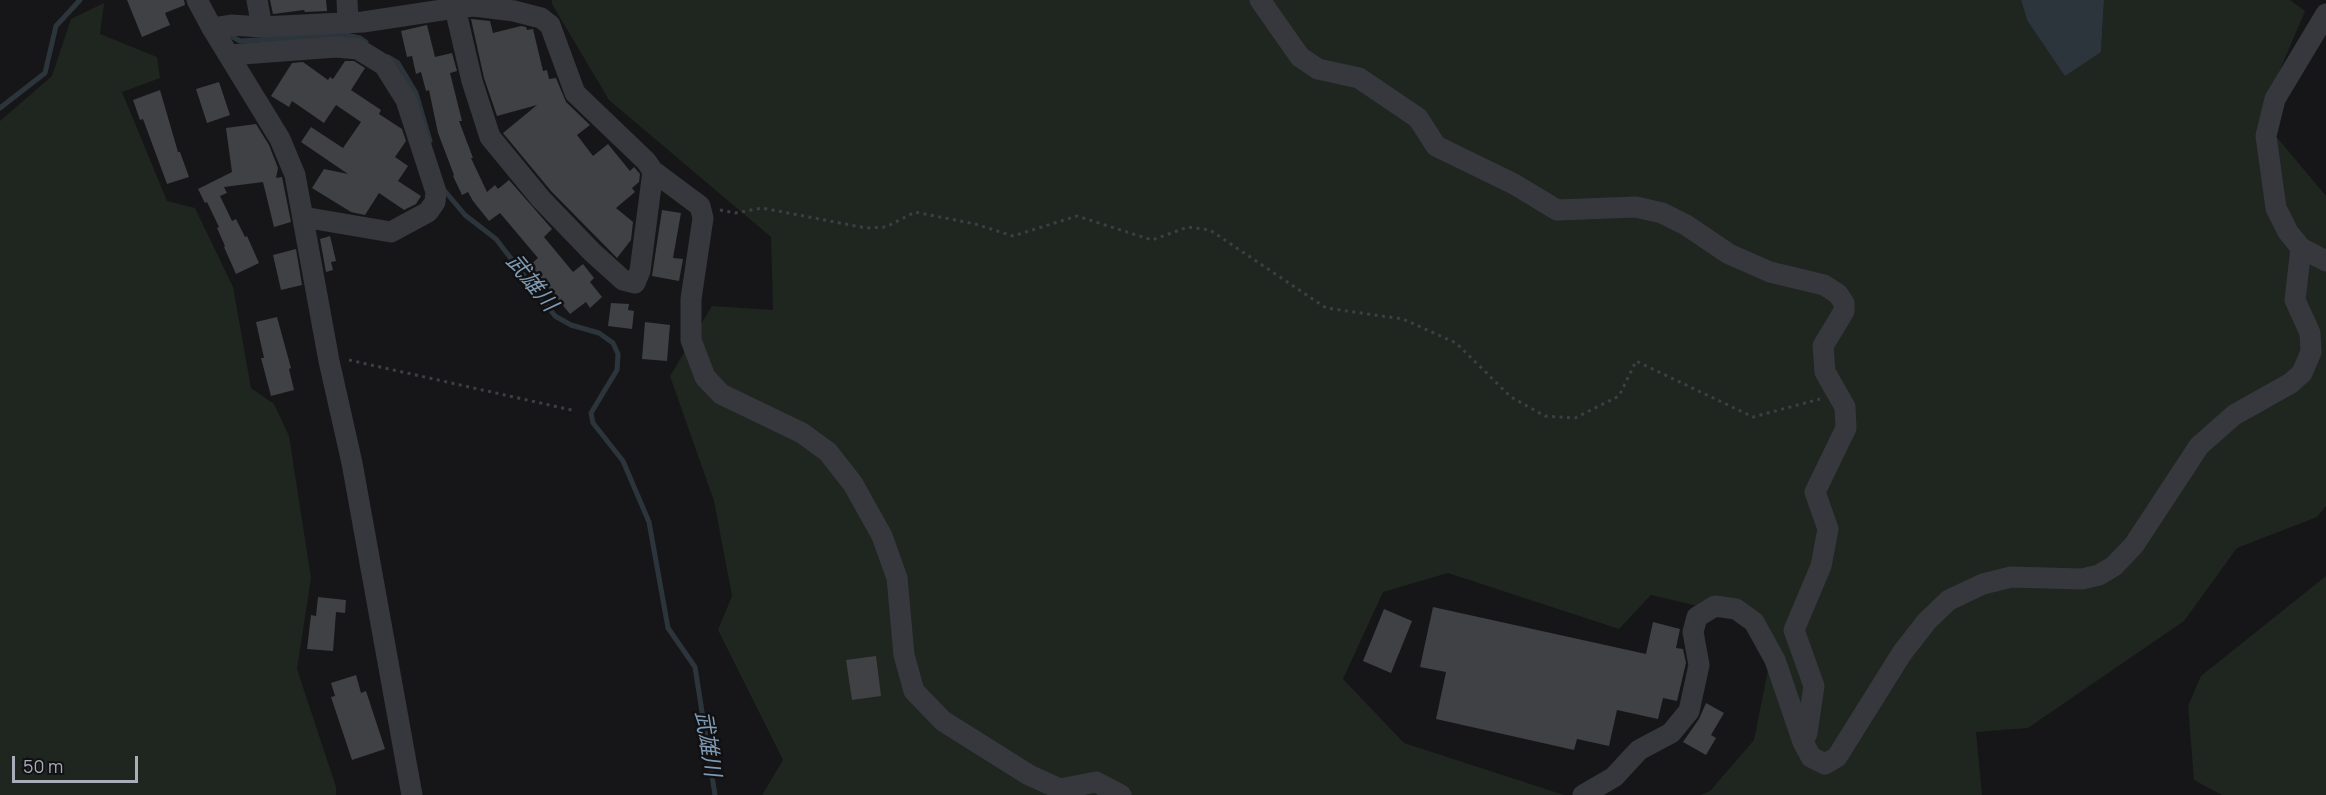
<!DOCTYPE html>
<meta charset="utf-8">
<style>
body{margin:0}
#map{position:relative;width:2326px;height:795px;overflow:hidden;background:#161618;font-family:Manrope,sans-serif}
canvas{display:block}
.scale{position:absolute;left:12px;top:756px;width:126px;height:27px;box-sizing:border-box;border:3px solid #a8adb8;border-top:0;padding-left:8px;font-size:18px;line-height:21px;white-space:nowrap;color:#a8adb8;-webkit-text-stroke:4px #111113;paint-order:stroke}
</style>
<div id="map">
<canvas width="2326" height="795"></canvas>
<div class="scale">50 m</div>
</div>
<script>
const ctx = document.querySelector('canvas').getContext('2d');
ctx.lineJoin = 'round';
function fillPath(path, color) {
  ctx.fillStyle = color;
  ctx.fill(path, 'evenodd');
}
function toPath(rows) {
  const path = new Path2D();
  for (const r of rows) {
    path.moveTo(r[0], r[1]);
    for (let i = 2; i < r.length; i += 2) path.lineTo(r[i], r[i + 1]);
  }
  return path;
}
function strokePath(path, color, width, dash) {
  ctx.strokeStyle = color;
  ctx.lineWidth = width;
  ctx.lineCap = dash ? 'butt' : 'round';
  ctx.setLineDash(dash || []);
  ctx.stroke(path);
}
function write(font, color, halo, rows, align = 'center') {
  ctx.font = font + ' Manrope,"Noto Sans JP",sans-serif';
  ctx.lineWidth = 5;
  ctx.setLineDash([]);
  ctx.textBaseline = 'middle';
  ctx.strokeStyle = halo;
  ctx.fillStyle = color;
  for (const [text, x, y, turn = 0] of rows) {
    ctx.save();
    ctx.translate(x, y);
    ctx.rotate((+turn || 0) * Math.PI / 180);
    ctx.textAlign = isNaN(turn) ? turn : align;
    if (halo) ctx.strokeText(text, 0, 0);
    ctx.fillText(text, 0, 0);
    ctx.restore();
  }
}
fillPath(toPath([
 [552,0,2021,0,2027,20,2101,52,2104,0,2290,0,2305,11,2260,117,2326,196,2326,506,2317,517,2237,548,2184,621,2028,728,1976,732,1982,795,1701,795,1710,791,1754,740,1769,665,1740,616,1651,595,1619,629,1448,573,1383,592,1343,679,1404,743,1564,795,762,795,783,760,718,630,732,596,714,501,670,376,712,306,773,310,771,237,609,100,552,4],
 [104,3,100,34,157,57,160,78,122,92,167,201,195,208,233,287,251,388,274,404,289,436,311,578,297,669,336,787,336,795,0,795,0,121,52,76,71,19],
 [2326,576,2326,795,2222,795,2194,780,2188,706,2201,676]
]), '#1e261f');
fillPath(toPath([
 [2021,0,2104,0,2101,52,2065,76,2027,20]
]), '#2c353c');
strokePath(toPath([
 [227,31,231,36,240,41,346,35,360,38,366,42],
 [388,57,398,63,416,93,430,141],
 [0,108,45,73,56,26,80,0],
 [444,190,465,215,496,239,555,316,571,325,599,333,613,343,618,354,617,370,591,413,593,423,623,461,649,522,668,628,695,667,715,795]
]), '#2c353c', 5);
fillPath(toPath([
 [127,0,184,0,185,5,165,13,170,25,142,37],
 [270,0,326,0,327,11,305,12,304,10,273,14],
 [471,19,490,21,493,33,521,26,526,27,527,30,533,29,543,71,547,70,549,79,556,78,566,102,590,125,577,135,593,156,608,144,630,171,634,167,640,174,639,182,632,188,635,192,616,208,633,222,631,240,617,258,551,191,503,133,537,105,497,116,484,78],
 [427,25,435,57,452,53,457,71,450,73,462,121,459,121,473,158,471,158,487,192,495,185,498,189,509,180,552,229,544,237,573,272,583,264,594,278,590,282,602,297,590,308,586,302,570,314,530,265,538,258,500,213,489,221,473,201,468,192,462,195,453,176,454,175,438,133,429,90,426,91,421,72,416,74,412,56,407,57,401,31],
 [345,61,354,61,365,68,351,90,381,110,379,114,402,129,406,141,395,157,408,166,398,181,421,196,416,204,404,210,379,193,365,215,351,212,312,188,324,169,348,174,301,142,311,127,343,148,361,122,336,105,324,123,292,101,289,107,271,96,292,63,303,62,328,80,330,77,333,79],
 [219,82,230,115,207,123,196,89],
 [160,90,178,152,180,152,189,177,167,184,143,119,140,120,133,100],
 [256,124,269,145,278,168,276,178,282,177,291,222,274,227,263,182,224,187,227,193,220,196,232,221,236,219,245,237,247,236,259,263,236,274,224,247,225,246,217,228,219,227,207,202,205,203,198,189,232,172,226,128],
 [662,210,681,213,673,258,683,259,679,281,652,276],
 [330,236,336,261,331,262,333,270,326,272,320,239],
 [296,249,302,285,281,290,273,255],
 [611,303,629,304,628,310,634,311,632,329,608,326],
 [277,317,291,368,289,369,294,390,271,396,261,358,264,358,256,322],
 [645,322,670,325,667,361,642,359],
 [318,597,346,600,345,613,336,612,333,651,307,649,311,615,316,616],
 [1433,607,1646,654,1653,622,1680,629,1676,648,1683,649,1686,663,1677,701,1663,698,1658,719,1617,710,1609,746,1577,739,1574,750,1436,719,1446,672,1420,667],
 [1384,609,1412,621,1391,673,1363,661],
 [876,656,881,696,852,700,846,660],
 [356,675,361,693,366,691,385,749,352,760,331,697,335,696,331,683],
 [1706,703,1724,713,1711,735,1716,738,1706,755,1683,742,1699,719]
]), '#404145');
strokePath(toPath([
 [720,210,735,213,762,208,866,228,886,227,915,212,975,224,1013,236,1077,216,1152,240,1188,227,1210,230,1326,308,1403,319,1456,343,1511,397,1545,416,1575,418,1619,396,1636,361,1753,417,1820,399],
 [349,360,576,411]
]), '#3d3f44', 3, [3, 4.5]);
strokePath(toPath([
 [197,0,212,28,280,139,295,175,329,361,352,463,412,795],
 [257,0,262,27],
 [347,0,348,22],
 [1260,0,1300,57,1318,69,1359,78,1418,118,1436,146,1514,184,1557,210,1636,207,1662,213,1686,225,1729,254,1770,272,1824,285,1838,294,1844,303,1844,311,1823,346,1825,372,1845,407,1846,428,1815,492,1828,529,1821,566,1794,630,1814,686,1807,733,1803,742],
 [2326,14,2275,99,2266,136,2276,208,2288,232,2301,248,2326,261],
 [212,28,231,25,262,27,363,22,455,8,472,81,490,137,541,199,592,252,623,280,635,283,640,271,653,171,646,161,575,93,550,25,541,18,514,11,474,6,455,8],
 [229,55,336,47,358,49,384,65,406,100,436,192,435,202,428,212,391,232,303,217],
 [653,171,700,206,703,218,691,299,691,340,705,377,721,394,802,433,828,452,853,484,882,536,897,578,904,655,914,691,943,721,1029,775,1060,789,1096,782,1121,795],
 [1583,795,1614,777,1639,750,1671,733,1689,711,1699,665,1693,632,1697,617,1715,606,1736,609,1754,622,1775,660,1803,742,1811,757,1825,764,1837,757,1902,653,1927,621,1949,600,1983,584,2011,577,2082,579,2099,575,2114,566,2134,545,2199,446,2234,415,2291,383,2302,373,2311,352,2310,333,2295,300,2301,248]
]), '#37383d', 21);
write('italic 22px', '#7f9bb3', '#111113', [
 ["武雄川",531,283,51],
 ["武雄川",707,744,81]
]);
</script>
